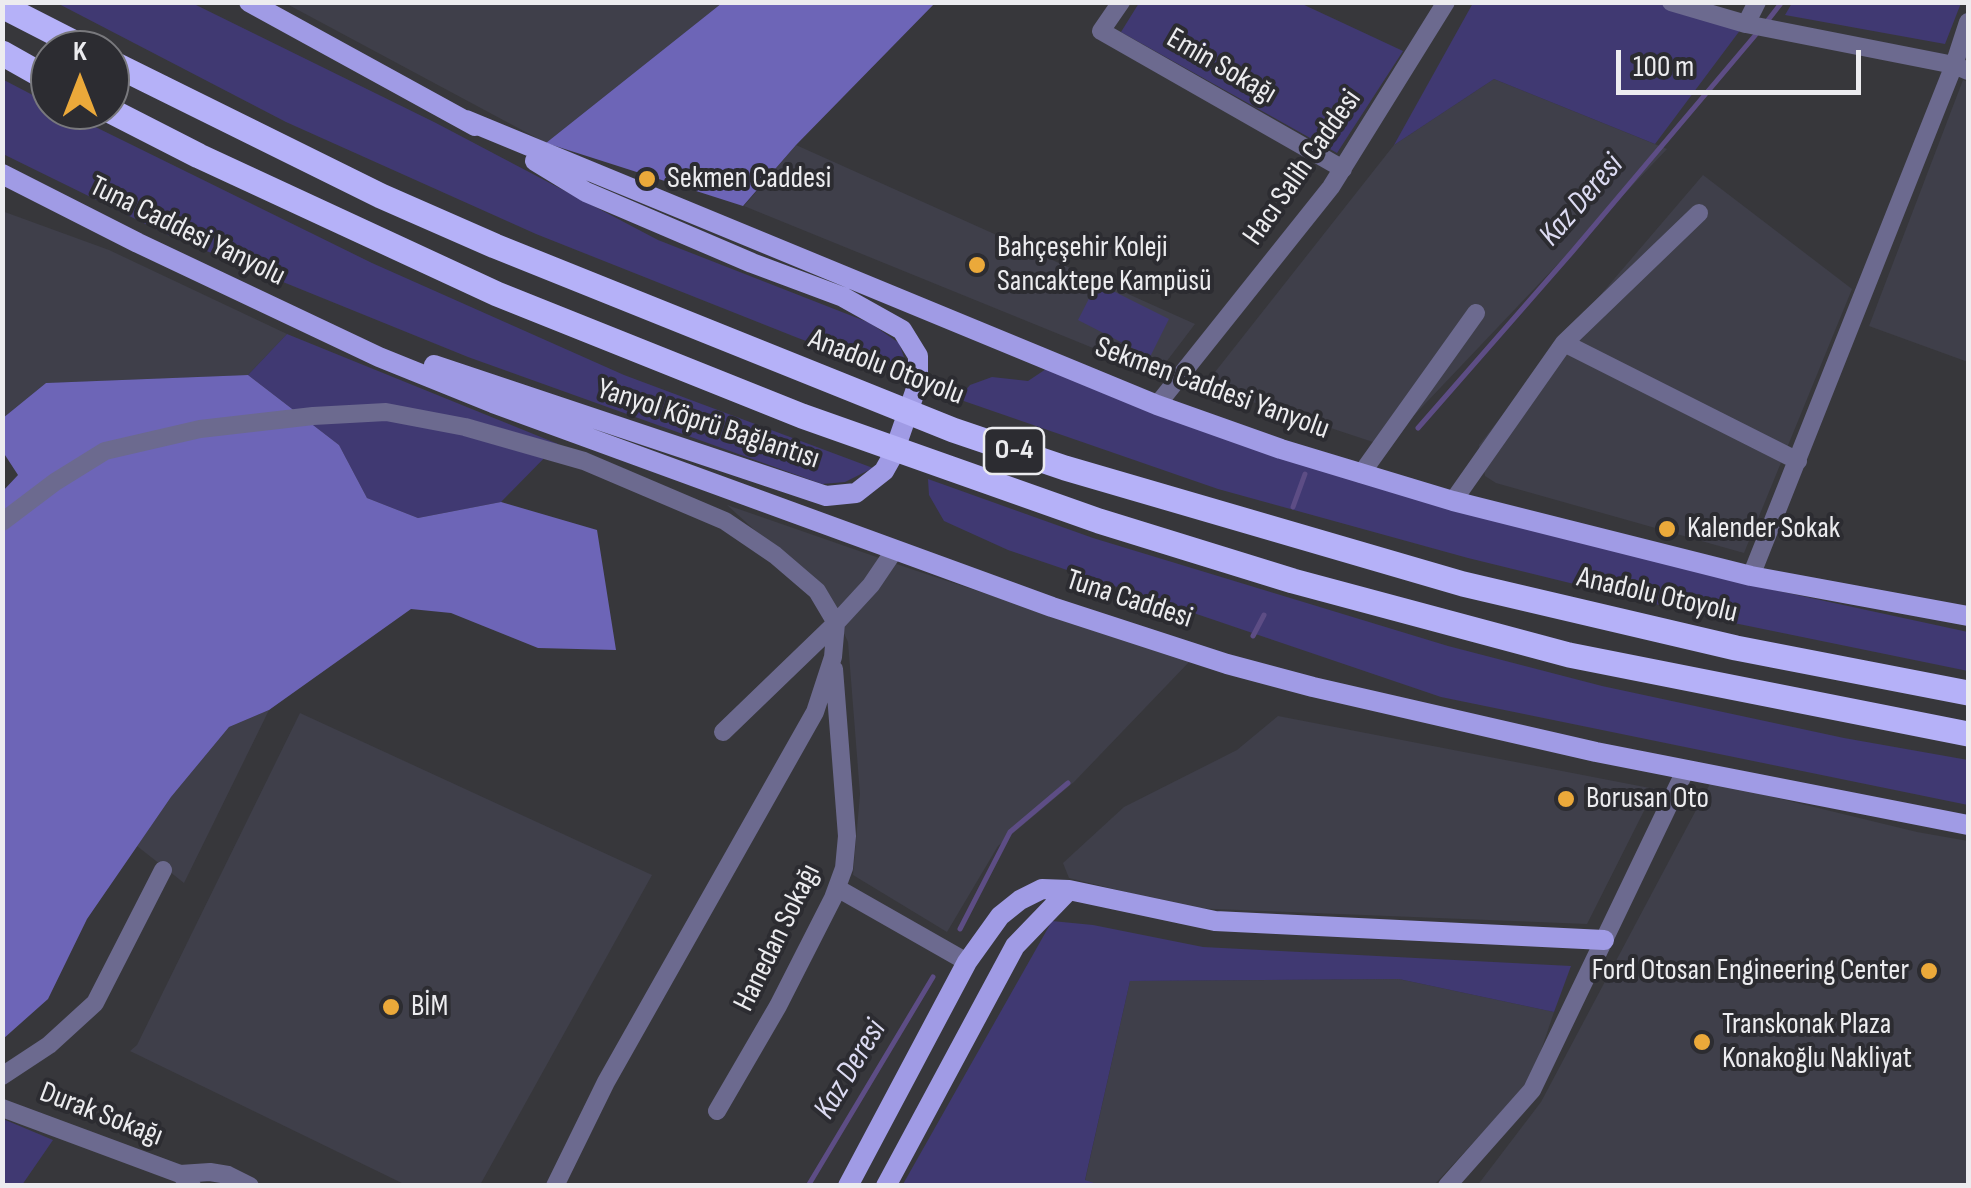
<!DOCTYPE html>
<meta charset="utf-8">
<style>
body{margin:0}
#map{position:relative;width:1971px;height:1188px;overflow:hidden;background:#37373b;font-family:"Sofia Sans Condensed",sans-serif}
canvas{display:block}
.frame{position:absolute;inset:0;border:5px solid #ececef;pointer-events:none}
.north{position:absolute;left:30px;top:30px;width:100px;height:100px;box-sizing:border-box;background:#2c2c31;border:2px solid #79797d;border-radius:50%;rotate:0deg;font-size:28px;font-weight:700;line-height:40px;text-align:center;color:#ececef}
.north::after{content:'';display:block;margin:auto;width:35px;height:45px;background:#eba93a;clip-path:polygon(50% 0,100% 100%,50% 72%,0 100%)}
.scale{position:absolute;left:1616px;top:50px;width:245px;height:45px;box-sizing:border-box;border:5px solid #ececef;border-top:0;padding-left:12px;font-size:30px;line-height:35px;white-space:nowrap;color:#ececef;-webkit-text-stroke:8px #2c2c31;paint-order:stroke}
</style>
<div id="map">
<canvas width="1971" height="1188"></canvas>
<div class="frame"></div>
<div class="north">K</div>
<div class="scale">100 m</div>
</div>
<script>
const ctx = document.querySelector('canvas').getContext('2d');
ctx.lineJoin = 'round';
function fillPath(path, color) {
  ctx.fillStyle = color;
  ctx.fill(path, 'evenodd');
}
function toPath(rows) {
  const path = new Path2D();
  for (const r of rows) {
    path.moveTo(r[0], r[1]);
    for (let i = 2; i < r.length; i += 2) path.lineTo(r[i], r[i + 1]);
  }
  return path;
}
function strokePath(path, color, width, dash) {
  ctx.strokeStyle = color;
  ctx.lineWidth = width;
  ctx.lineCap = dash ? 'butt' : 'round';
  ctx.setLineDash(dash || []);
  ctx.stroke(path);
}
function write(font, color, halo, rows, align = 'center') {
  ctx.font = font + ' "Sofia Sans Condensed",sans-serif';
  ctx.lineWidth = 8;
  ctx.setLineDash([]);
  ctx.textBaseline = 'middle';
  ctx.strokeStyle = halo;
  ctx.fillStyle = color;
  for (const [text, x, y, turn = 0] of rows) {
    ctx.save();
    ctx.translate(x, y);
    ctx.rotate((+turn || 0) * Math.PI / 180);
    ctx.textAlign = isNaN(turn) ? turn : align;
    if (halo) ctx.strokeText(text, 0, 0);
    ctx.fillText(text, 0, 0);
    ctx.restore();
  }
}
fillPath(toPath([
 [285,3,722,3,546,143],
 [1494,79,1667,149,1385,446,1204,386,1394,145],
 [1963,80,1968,82,1968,362,1869,326],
 [796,145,1195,324,1157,374,744,206],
 [1703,175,1852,289,1744,553,1496,483,1485,476,1479,445,1556,347],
 [2,211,109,250,287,334,248,375,46,383,3,418],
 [727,505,911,569,1190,661,1074,782,998,846,947,932,853,875,860,794,848,642,826,595],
 [269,710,184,883,137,846,171,797,229,727],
 [300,713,652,875,480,1185,406,1185,130,1051,137,1045],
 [1278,716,1655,789,1587,924,1190,908,1069,878,1063,863,1124,807,1237,750],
 [1711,782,1917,832,1968,841,1968,1185,1477,1186,1541,1102],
 [1399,979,1554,1012,1531,1080,1434,1185,1100,1186,1085,1181,1130,981]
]), '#3f3f4a');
fillPath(toPath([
 [57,3,192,3,436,123,658,240,870,323,899,343,906,363,907,377,798,338,536,234,286,122],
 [1139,3,1300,3,1403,51,1337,153,1121,32],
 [1473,3,1657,3,1741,29,1655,144,1494,79,1394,145],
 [1792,3,1792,2,1961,3,1945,44,1785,15],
 [2,79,50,104,50,110,61,110,372,263,624,375,873,468,845,482,822,484,468,357,172,237,3,154],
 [1097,283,1169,319,1150,357,1078,320],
 [287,334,558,444,501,502,418,518,367,498,339,445,248,375],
 [1049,367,1751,585,1968,632,1968,671,1729,622,1468,558,1218,489,958,399,970,385,992,377,1028,381],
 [928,479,1093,538,1448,646,1602,686,1844,738,1968,760,1968,805,1441,697,1008,550,944,521,929,495],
 [1052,921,1093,925,1203,947,1571,966,1554,1012,1399,979,1130,981,1085,1180,1100,1185,902,1186],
 [3,1119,53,1140,22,1185,3,1185]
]), '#403972');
fillPath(toPath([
 [722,3,935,3,796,145,743,206,546,143],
 [248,375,339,445,367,498,418,518,501,502,597,530,616,650,538,648,451,613,411,609,269,710,229,727,171,797,87,919,48,999,3,1039,2,492,18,475,3,452,3,418,46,383]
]), '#6d65b7');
strokePath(toPath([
 [1765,24,1782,2],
 [1418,428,1572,252,1758,32],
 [1293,507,1305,474],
 [1253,636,1264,615],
 [960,929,1010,832,1068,783],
 [808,1186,933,977]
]), '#5d4d85', 5);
strokePath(toPath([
 [1121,2,1101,31,1343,169],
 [1671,2,1746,24,1757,2],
 [1746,24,1954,65,1968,71],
 [1564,343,1798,461],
 [1157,405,1331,187,1446,2],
 [1361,474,1476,313],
 [1453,501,1564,343,1699,213],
 [2,522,55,482,105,451,200,429,313,416,386,412,465,427,584,461,725,521,775,555,817,591,836,623,833,657,815,712,606,1082,555,1186],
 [1751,576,1954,65,1968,22],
 [723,732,836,623,871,585,894,551],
 [837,888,967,962],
 [2,1076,49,1045,95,1003,163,870],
 [2,1108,180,1174,192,1186],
 [717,1111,778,1006,833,898,844,868,847,836,834,669],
 [180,1174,210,1172,228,1175,250,1186],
 [1447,1186,1532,1090,1686,769]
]), '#6c6a8f', 18);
strokePath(toPath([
 [249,2,475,126],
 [466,120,1157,405,1281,449,1453,501,1751,576,1968,616],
 [2,174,138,243,379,357,493,403,1052,607,1227,664,1313,687,1596,752,1968,825],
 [434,365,826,496,856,493,884,471,893,455,918,383,918,356,902,330,843,297,752,263,586,192,535,161],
 [848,1186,967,962,1000,916,1020,900,1042,889,1069,890,1215,921,1604,940],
 [886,1186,1015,946,1069,890]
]), '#a09be5', 20);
strokePath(toPath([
 [2,6,88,50],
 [2,53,50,80],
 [110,62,381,196,495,246,953,430,1065,468,1463,584,1736,648,1968,693],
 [109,110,199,156,497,294,802,416,1099,521,1293,581,1569,655,1968,734]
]), '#b5b1f8', 25);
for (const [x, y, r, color] of [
 [647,179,10,"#eba93a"],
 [977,265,10,"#eba93a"],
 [1667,529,10,"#eba93a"],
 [1566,799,10,"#eba93a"],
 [1929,971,10,"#eba93a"],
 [391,1007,10,"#eba93a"],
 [1702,1042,10,"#eba93a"]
]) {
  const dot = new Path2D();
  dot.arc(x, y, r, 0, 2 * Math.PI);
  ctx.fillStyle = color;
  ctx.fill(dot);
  strokePath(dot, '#2c2c31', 4);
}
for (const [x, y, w] of [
 [1014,451,60]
]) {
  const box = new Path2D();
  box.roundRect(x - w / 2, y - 23, w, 46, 8);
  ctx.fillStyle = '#2c2c31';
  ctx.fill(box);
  strokePath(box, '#ececef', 2.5);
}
write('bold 28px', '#ececef', null, [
 ["O-4",1014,451]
]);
write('30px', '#ececef', '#2c2c31', [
 ["Emin Sokağı",1221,67,30],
 ["Hacı Salih Caddesi",1303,168,-55],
 ["Tuna Caddesi Yanyolu",187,232,26],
 ["Anadolu Otoyolu",886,368,21],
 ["Sekmen Caddesi Yanyolu",1212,389,20],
 ["Yanyol Köprü Bağlantısı",708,425,18],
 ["Anadolu Otoyolu",1657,596,13],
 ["Tuna Caddesi",1129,600,18],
 ["Hanedan Sokağı",778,938,-64],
 ["Durak Sokağı",101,1115,21]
]);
write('30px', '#ececef', '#2c2c31', [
 ["Sekmen Caddesi",667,179],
 ["Bahçeşehir Koleji",997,248],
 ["Sancaktepe Kampüsü",997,282],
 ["Kalender Sokak",1687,529],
 ["Borusan Oto",1586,799],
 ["Ford Otosan Engineering Center",1909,971,"right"],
 ["BİM",411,1007],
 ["Transkonak Plaza",1722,1025],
 ["Konakoğlu Nakliyat",1722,1059]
], 'left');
write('italic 32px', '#dcdbf2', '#2c2c31', [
 ["Kaz Deresi",1582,201,-49],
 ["Kaz Deresi",851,1070,-59]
]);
</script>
